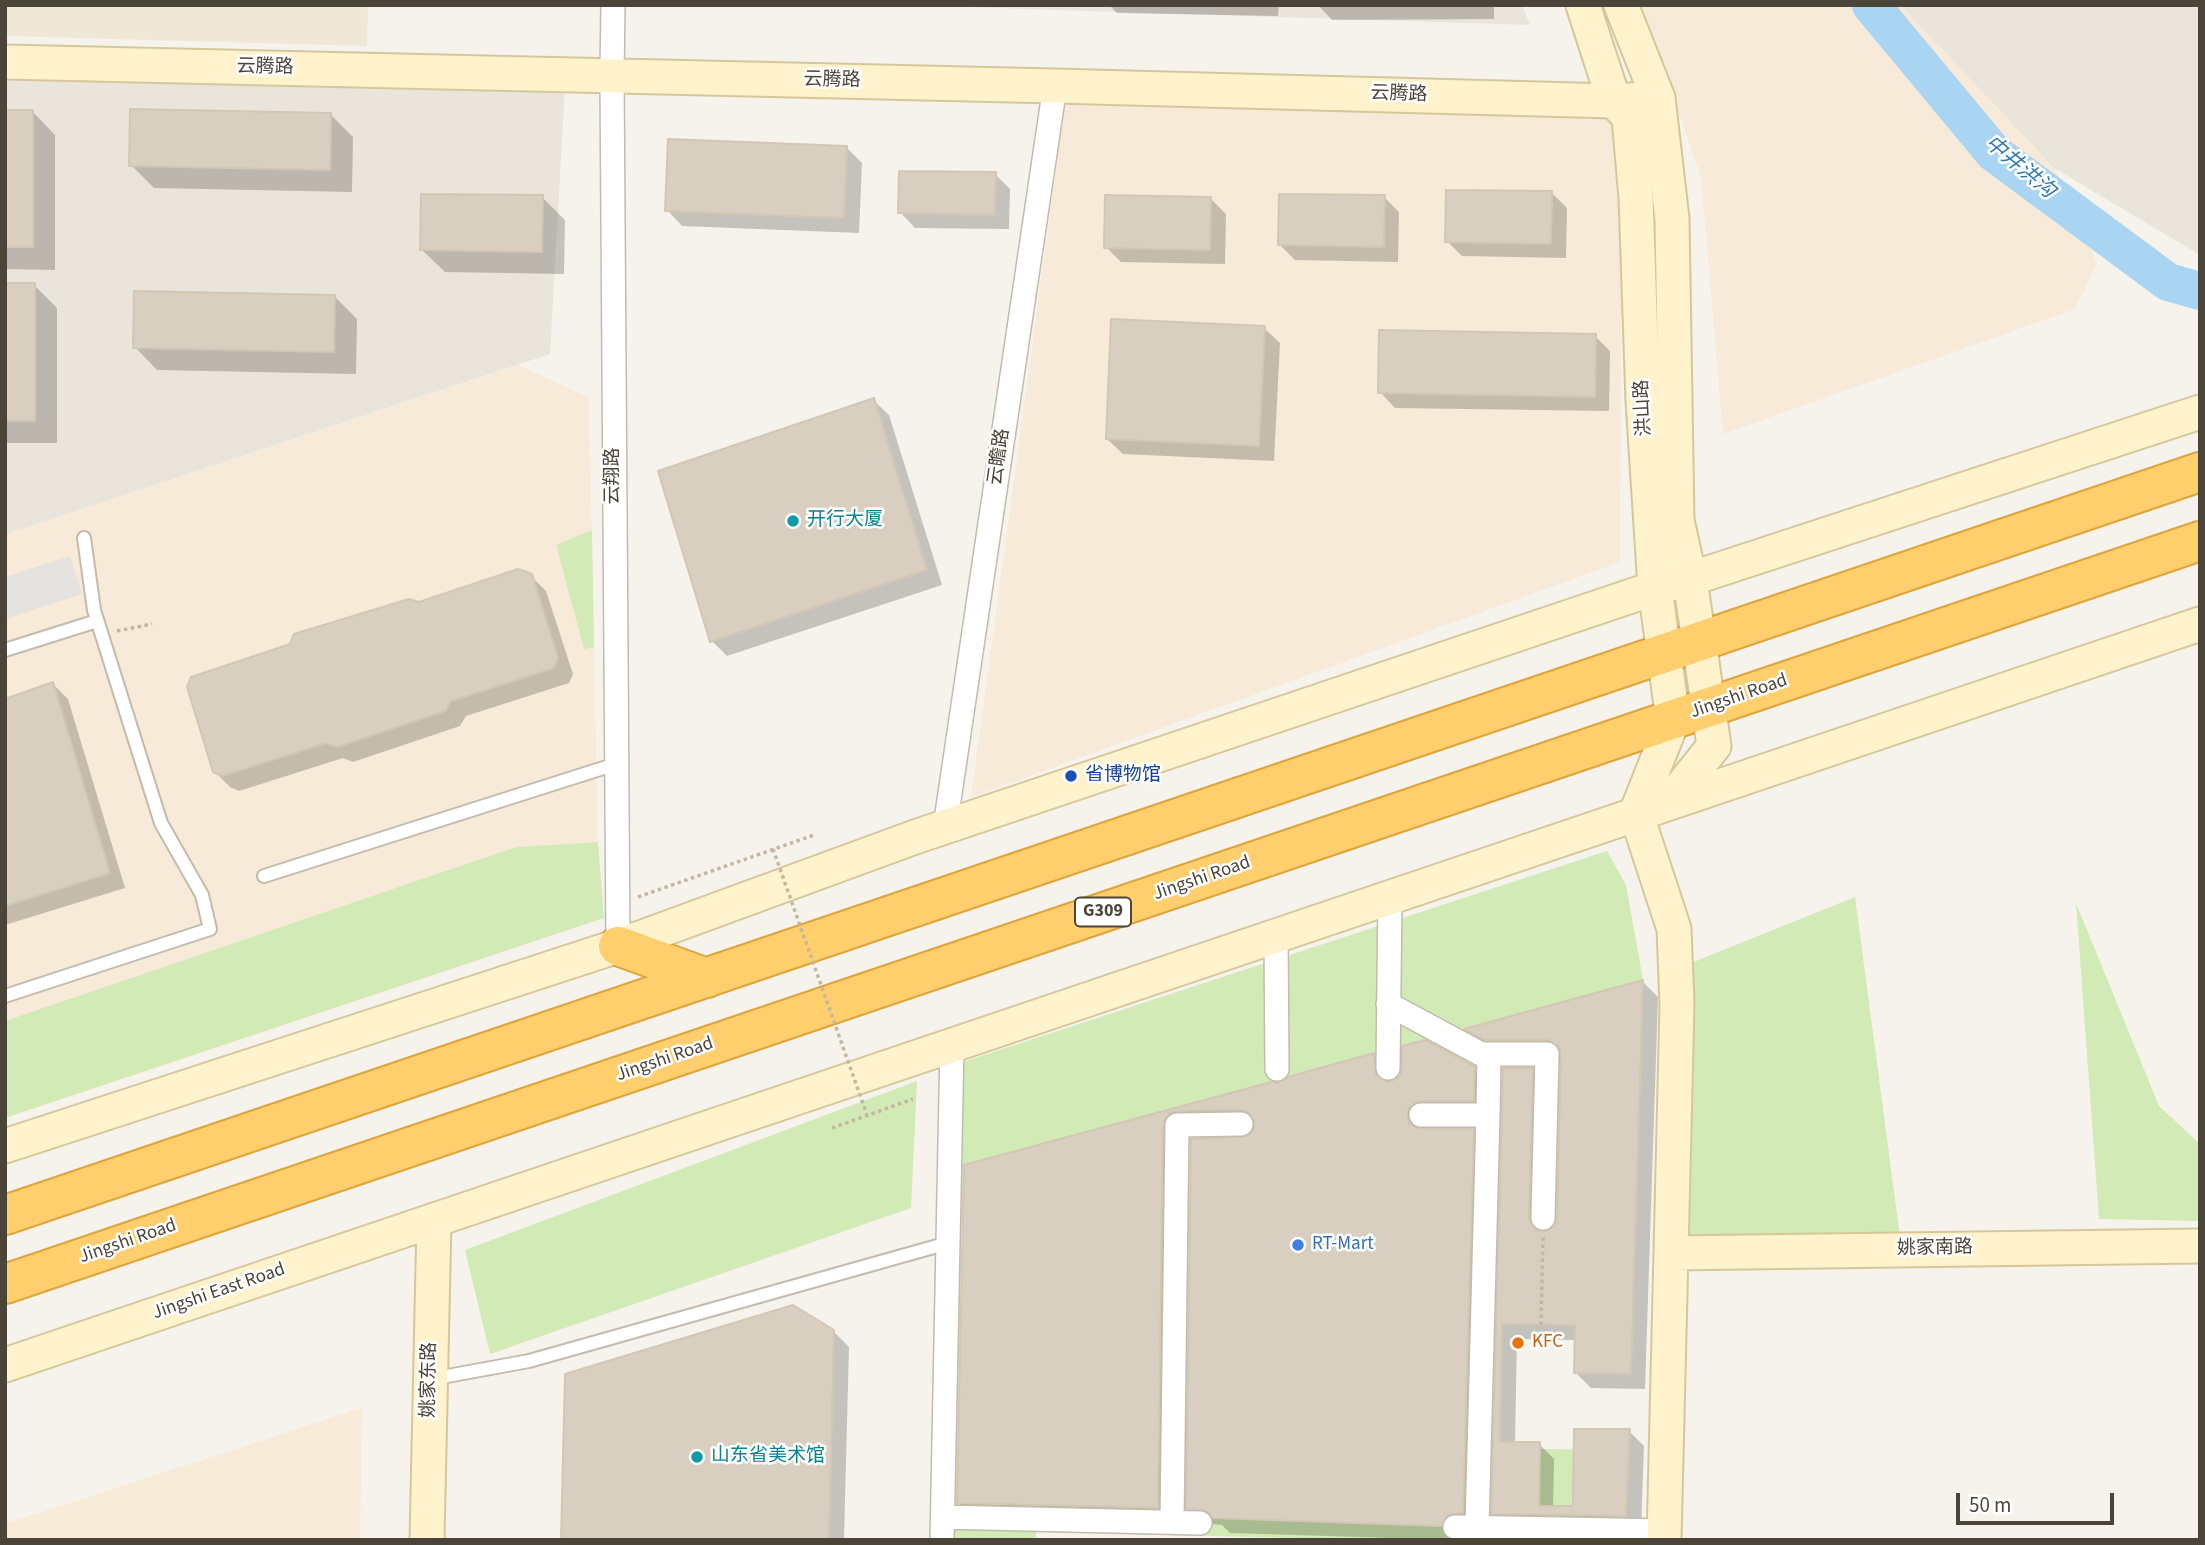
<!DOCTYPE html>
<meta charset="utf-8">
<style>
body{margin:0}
#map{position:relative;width:2205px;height:1545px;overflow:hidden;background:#f6f3ec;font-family:"Source Sans 3",sans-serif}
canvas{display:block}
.frame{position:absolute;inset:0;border:7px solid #4b4439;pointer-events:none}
.scale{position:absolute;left:1956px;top:1493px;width:158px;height:32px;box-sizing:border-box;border:4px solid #4b4439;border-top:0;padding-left:9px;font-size:21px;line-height:24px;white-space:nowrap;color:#4b4439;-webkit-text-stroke:5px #fff;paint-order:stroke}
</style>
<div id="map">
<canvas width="2205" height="1545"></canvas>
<div class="frame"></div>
<div class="scale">50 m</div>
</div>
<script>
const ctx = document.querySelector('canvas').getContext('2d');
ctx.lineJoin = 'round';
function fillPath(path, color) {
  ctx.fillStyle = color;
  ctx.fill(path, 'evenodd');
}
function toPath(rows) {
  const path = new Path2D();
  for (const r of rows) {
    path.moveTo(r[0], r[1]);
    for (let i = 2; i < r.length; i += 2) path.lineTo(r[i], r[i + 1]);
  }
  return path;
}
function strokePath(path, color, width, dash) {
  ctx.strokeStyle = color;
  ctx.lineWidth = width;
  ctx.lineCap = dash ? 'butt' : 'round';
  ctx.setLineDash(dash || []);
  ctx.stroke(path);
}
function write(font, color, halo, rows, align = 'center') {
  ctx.font = font + ' "Source Sans 3","Noto Sans SC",sans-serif';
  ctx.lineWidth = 5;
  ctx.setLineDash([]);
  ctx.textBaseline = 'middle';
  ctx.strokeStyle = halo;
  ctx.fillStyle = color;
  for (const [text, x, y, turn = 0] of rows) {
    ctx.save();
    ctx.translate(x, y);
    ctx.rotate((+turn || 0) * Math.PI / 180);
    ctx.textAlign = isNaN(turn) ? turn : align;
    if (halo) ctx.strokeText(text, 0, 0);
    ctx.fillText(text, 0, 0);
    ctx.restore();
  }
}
fillPath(toPath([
 [899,5,1522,5,1530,25],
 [1900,5,2200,5,2200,255,2054,168],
 [5,52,566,69,550,354,5,535]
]), '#eae5da');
fillPath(toPath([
 [1641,5,1900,5,2054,168,2097,263,2075,309,1723,434,1701,177],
 [1066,96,1622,119,1620,562,971,797],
 [519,365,589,398,598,842,516,847,5,1021,5,535],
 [362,1408,360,1540,5,1540,5,1524]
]), '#f7ead8');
fillPath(toPath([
 [5,5,368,5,367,46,5,36]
]), '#efe8d6');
fillPath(toPath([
 [592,530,594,647,584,649,556,545],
 [598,842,604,918,5,1118,5,1021,516,847],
 [1607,851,1626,885,1643,980,1631,1374,1574,1373,1577,1219,1484,1216,1478,1448,1613,1450,1609,1540,1383,1540,1036,1532,1035,1540,955,1540,963,1062],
 [1855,897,1900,1237,1684,1238,1686,965],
 [2076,903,2159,1106,2200,1144,2200,1221,2099,1219],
 [917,1081,911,1208,490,1354,465,1250]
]), '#d2eab5');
fillPath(toPath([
 [70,556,82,594,5,619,5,577]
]), '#e5e3e0');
fillPath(toPath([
 [1109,5,1279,5,1278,16,1117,13],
 [1318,5,1494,5,1494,19,1332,20],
 [5,112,33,112,55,135,55,270,5,269],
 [330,114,353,137,352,192,154,188,131,165],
 [847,148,862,163,859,233,682,226,667,210],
 [995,174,1010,189,1009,229,915,228,900,212],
 [1552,193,1567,208,1566,258,1462,256,1447,241],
 [542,197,565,220,564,274,445,272,422,250],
 [1384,197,1399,212,1398,262,1295,260,1280,245],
 [1211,199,1226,214,1225,264,1121,262,1106,247],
 [5,285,34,285,57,308,57,443,5,443],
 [334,296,357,319,356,374,157,370,135,347],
 [1264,328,1280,343,1274,461,1123,454,1107,439],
 [1595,336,1610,351,1609,411,1395,408,1380,392],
 [873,400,889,415,942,585,727,656,712,641],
 [531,576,546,591,573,674,569,683,466,716,460,726,353,762,343,758,239,791,230,787,214,771,419,604],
 [53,684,68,699,125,888,5,925,5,701],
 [1643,982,1658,997,1645,1389,1591,1388,1576,1373,1577,1340,1517,1339,1515,1444,1539,1444,1554,1459,1553,1508,1575,1508,1629,1431,1644,1446,1641,1531,1508,1528,1493,1513,1504,1070,1532,1070,1547,1085,1544,1234,1556,1227,1559,1219,1563,1055,1501,1055,1481,1044,1467,1030],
 [1374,1055,1389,1070,1390,1083,1474,1068,1489,1084,1489,1116,1424,1123,1422,1131,1473,1131,1488,1146,1478,1528,1463,1530,1457,1540,1230,1533,1222,1525,1203,1523,1188,1508,1248,1138,1256,1125,1192,1126,1185,1128,1173,1523,974,1518,959,1503,965,1167,1271,1083,1278,1085],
 [833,1331,849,1347,844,1540,563,1540]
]), '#0003');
strokePath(toPath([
 [1871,5,1994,153,2168,282,2200,291]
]), '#a9d4f2', 38);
const building = toPath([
 [130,109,331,113,330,170,129,166,130,109],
 [5,110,33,110,33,247,5,247,5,110],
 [668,139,847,146,844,218,665,211,668,139],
 [899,171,996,172,995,215,898,213,899,171],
 [1446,190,1552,191,1551,244,1445,242,1446,190],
 [421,194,543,195,542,252,420,250,421,194],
 [1279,194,1385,195,1384,247,1278,245,1279,194],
 [1105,195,1211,197,1210,250,1104,248,1105,195],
 [5,283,35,283,35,421,5,421,5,283],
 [134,291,335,295,334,352,133,348,134,291],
 [1111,319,1265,326,1259,446,1106,439,1111,319],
 [1379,330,1596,334,1595,397,1378,393,1379,330],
 [874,398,927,570,710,642,658,471,874,398],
 [518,569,532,574,558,658,554,668,451,701,445,711,337,747,326,743,222,776,213,772,187,687,191,677,290,644,294,634,409,599,419,602,518,569],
 [53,682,110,873,5,906,5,699,53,682],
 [1643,980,1631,1374,1574,1373,1575,1325,1502,1324,1500,1442,1540,1442,1539,1506,1573,1506,1574,1429,1630,1429,1626,1516,1491,1514,1503,1068,1533,1068,1529,1218,1535,1230,1543,1232,1555,1226,1557,1218,1561,1054,1559,1047,1548,1040,1485,1040,1464,1029,1643,980],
 [1425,1040,1475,1067,1474,1101,1420,1101,1409,1107,1407,1114,1409,1123,1420,1129,1474,1129,1463,1513,1448,1515,1441,1526,1213,1518,1207,1511,1186,1509,1191,1139,1248,1136,1253,1130,1255,1123,1248,1112,1241,1110,1176,1111,1169,1113,1163,1124,1158,1508,957,1503,964,1165,1271,1082,1278,1083,1288,1077,1374,1053,1376,1075,1387,1082,1394,1080,1400,1076,1402,1069,1402,1046,1425,1040],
 [793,1305,834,1330,829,1540,561,1540,565,1374,793,1305]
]);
fillPath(building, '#d8cfc1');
strokePath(building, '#d3c7b4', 2);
const lane = toPath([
 [5,650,97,621],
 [264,876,616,764],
 [5,996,210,929,202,895,161,823,94,610,84,538],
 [431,1379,529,1361,948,1243]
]);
const street = toPath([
 [613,5,612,76,618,946],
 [945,827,1055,86],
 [1276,937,1277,1069],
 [1388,1004,1481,1054,1547,1054,1543,1218],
 [1388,1068,1390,896],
 [1421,1115,1488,1115,1477,1527],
 [1488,1115,1489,1054],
 [943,1517,1200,1523],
 [1172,1522,1177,1125,1241,1124],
 [1455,1527,1665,1531],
 [942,1540,952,1044]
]);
const secondary = toPath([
 [1583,5,1614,101,1629,117,1636,198,1643,401,1655,588,1673,720,1636,813],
 [1621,5,1658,98,1672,219,1677,520,1690,579,1714,746,1670,801],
 [5,62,1055,86,1614,101,1658,98],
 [1636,813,1674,929,1677,1004,1664,1540],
 [5,1146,618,946,915,837,1655,588,1690,579,2200,412],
 [1671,1253,2200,1246],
 [5,1365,2200,624],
 [427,1540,434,1220]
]);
const highway = toPath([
 [618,946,707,978],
 [5,1215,2200,472],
 [5,1284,2200,541]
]);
strokePath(lane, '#c2bbae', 16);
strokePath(street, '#c2bbae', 26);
strokePath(secondary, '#d6c79b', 37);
strokePath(highway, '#e0a43c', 42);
strokePath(toPath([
 [117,631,152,624],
 [638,897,814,835],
 [1541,1325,1543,1237]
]), '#c4b79f', 3.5, [3.5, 3.5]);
strokePath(lane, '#fff', 12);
strokePath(street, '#fff', 23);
strokePath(secondary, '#fff3cd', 33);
strokePath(highway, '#ffcf6e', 38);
strokePath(toPath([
 [773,849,867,1115],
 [832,1128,913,1099]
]), '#c4b79f', 3.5, [3.5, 3.5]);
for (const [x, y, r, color] of [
 [793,521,7,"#0f9aa8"],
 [1071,776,7,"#1a4fb4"],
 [1298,1245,7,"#3f7fe0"],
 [1518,1343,7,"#e8710a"],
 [697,1457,7,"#0f9aa8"]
]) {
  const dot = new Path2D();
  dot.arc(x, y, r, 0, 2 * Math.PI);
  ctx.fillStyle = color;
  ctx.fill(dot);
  strokePath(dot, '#fff', 2.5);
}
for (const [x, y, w] of [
 [1103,912,56]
]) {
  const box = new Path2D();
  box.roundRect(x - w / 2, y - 14.5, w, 29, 5);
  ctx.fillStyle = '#fff';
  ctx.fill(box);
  strokePath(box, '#4b4439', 2);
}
write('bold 18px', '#4b4439', null, [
 ["G309",1103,912]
]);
write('19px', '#4b4439', '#fff', [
 ["云腾路",265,68,1],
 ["云腾路",832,81,1],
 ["云腾路",1399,95,2],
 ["洪山路",1644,408,-93],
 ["云瞻路",1000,457,-82],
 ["云翔路",614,476,-90],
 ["Jingshi Road",1739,697,-19],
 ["Jingshi Road",1202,879,-19],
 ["Jingshi Road",665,1060,-19],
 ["Jingshi Road",128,1242,-19],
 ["姚家南路",1935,1249,-1],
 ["Jingshi East Road",219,1292,-19],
 ["姚家东路",430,1380,-89]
]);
write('19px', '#0d838f', '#fff', [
 ["开行大厦",807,521],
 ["山东省美术馆",711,1457]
], 'left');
write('19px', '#164399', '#fff', [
 ["省博物馆",1085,776]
], 'left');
write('19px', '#366cbe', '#fff', [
 ["RT-Mart",1312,1245]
], 'left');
write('19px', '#c56008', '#fff', [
 ["KFC",1532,1343]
], 'left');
write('italic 21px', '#2e7ab2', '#fff', [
 ["中井洪沟",2019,168,40]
]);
</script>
